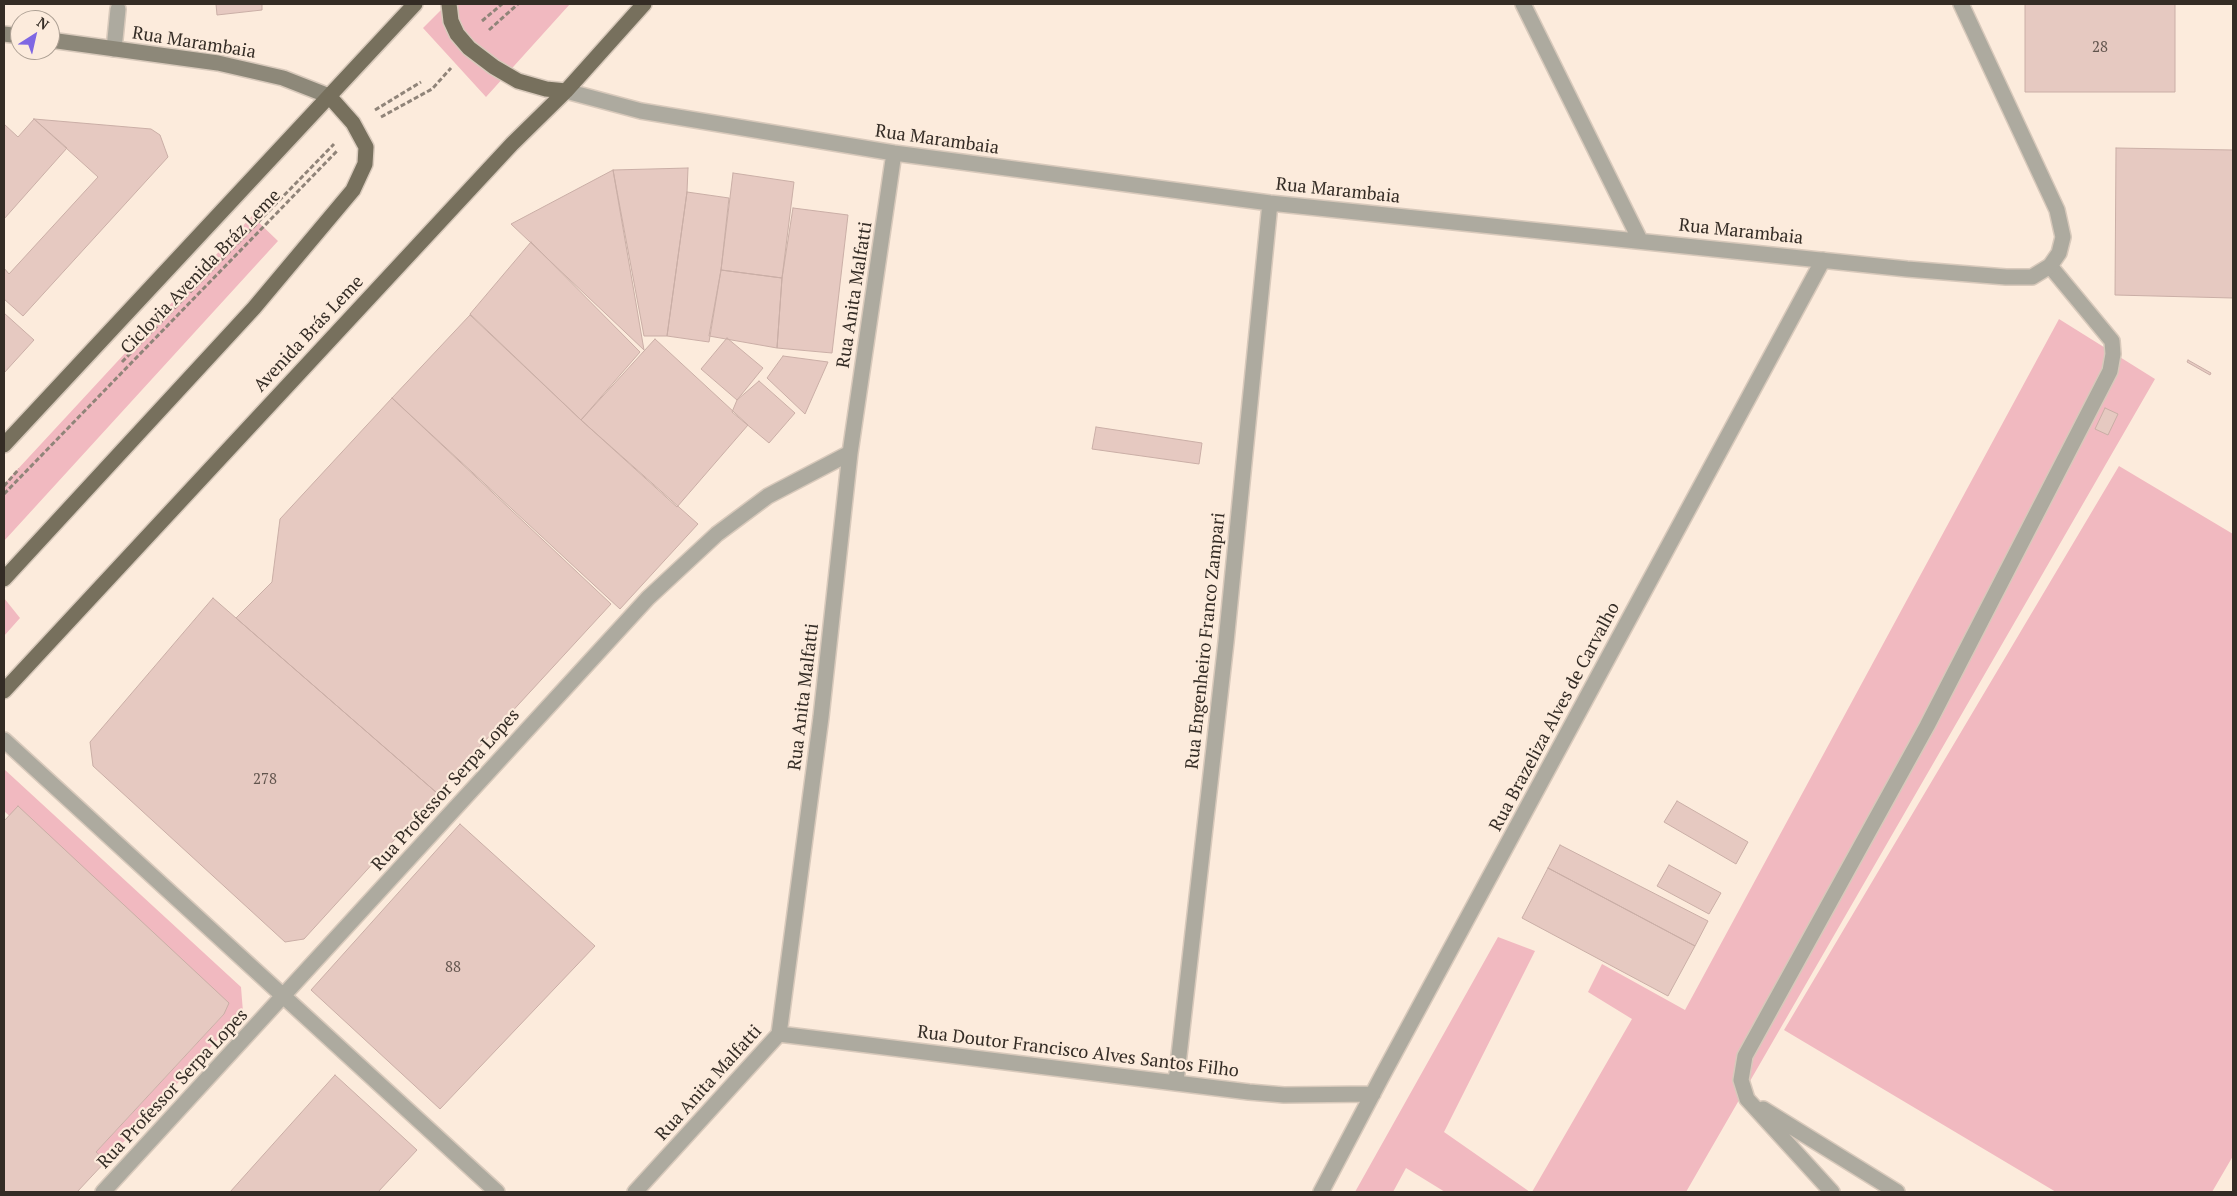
<!DOCTYPE html>
<meta charset="utf-8">
<style>
body{margin:0}
#map{position:relative;width:2237px;height:1196px;overflow:hidden;background:#fcebdc;font-family:"PT Serif",serif}
canvas{display:block}
.frame{position:absolute;inset:0;border:5px solid #342c25;pointer-events:none}
.north{position:absolute;left:10px;top:10px;width:50px;height:50px;box-sizing:border-box;background:#fcebdc;border:1px solid #ac9f93;border-radius:50%;rotate:35deg;font-size:14px;font-weight:700;line-height:20px;text-align:center;color:#342c25}
.north::after{content:'';display:block;margin:auto;width:18px;height:22px;background:#7e67e3;clip-path:polygon(50% 0,100% 100%,50% 72%,0 100%)}
</style>
<div id="map">
<canvas width="2237" height="1196"></canvas>
<div class="frame"></div>
<div class="north">N</div>
</div>
<script>
const ctx = document.querySelector('canvas').getContext('2d');
ctx.lineJoin = 'round';
function fillPath(path, color) {
  ctx.fillStyle = color;
  ctx.fill(path, 'evenodd');
}
function toPath(rows) {
  const path = new Path2D();
  for (const r of rows) {
    path.moveTo(r[0], r[1]);
    for (let i = 2; i < r.length; i += 2) path.lineTo(r[i], r[i + 1]);
  }
  return path;
}
function strokePath(path, color, width, dash) {
  ctx.strokeStyle = color;
  ctx.lineWidth = width;
  ctx.lineCap = dash ? 'butt' : 'round';
  ctx.setLineDash(dash || []);
  ctx.stroke(path);
}
function write(font, color, halo, rows, align = 'center') {
  ctx.font = font + ' "PT Serif",serif';
  ctx.lineWidth = 4.5;
  ctx.setLineDash([]);
  ctx.textBaseline = 'middle';
  ctx.strokeStyle = halo;
  ctx.fillStyle = color;
  for (const [text, x, y, turn = 0] of rows) {
    ctx.save();
    ctx.translate(x, y);
    ctx.rotate((+turn || 0) * Math.PI / 180);
    ctx.textAlign = isNaN(turn) ? turn : align;
    if (halo) ctx.strokeText(text, 0, 0);
    ctx.fillText(text, 0, 0);
    ctx.restore();
  }
}
fillPath(toPath([
 [447,4,570,4,486,97,423,28],
 [252,216,278,241,4,541,4,484],
 [2059,319,2155,379,1686,1192,1532,1192,1632,1019,1588,992,1602,964,1685,1010],
 [2119,466,2233,534,2233,1156,2212,1192,2056,1192,1784,1030],
 [4,598,20,618,4,636],
 [4,769,241,987,243,1012,106,1161,96,1152,224,1014,4,811],
 [1498,937,1535,951,1444,1132,1530,1192,1445,1192,1406,1168,1393,1192,1355,1192]
]), '#f1b9c0');
const building = toPath([
 [216,4,262,4,262,10,217,15,216,4],
 [2025,4,2175,4,2175,92,2025,92,2025,4],
 [34,119,151,129,160,135,168,157,23,316,4,299,4,219,67,148,34,119],
 [34,119,98,177,9,274,4,268,4,124,18,137,34,119],
 [2116,148,2233,150,2233,298,2115,295,2116,148],
 [688,168,687,192,667,336,644,336,613,170,688,168],
 [613,170,644,350,511,224,613,170],
 [733,173,794,182,782,278,721,270,733,173],
 [687,192,729,198,721,270,709,342,667,336,687,192],
 [793,208,848,215,832,353,777,348,782,278,793,208],
 [531,242,640,352,581,420,470,314,531,242],
 [721,270,782,278,777,348,709,336,721,270],
 [4,313,34,340,4,373,4,313],
 [470,315,581,420,698,524,620,609,392,398,470,315],
 [727,338,763,368,737,400,701,369,727,338],
 [655,339,748,425,677,507,581,420,655,339],
 [783,356,828,362,805,414,767,378,783,356],
 [2188,360,2211,373,2210,375,2187,362,2188,360],
 [759,381,795,413,769,443,732,412,737,400,759,381],
 [392,398,611,604,437,793,236,618,272,582,280,519,392,398],
 [2105,408,2118,414,2108,435,2095,429,2105,408],
 [1096,427,1202,443,1199,464,1092,449,1096,427],
 [213,598,437,793,304,939,285,942,93,766,90,742,213,598],
 [1677,801,1748,842,1736,864,1664,822,1677,801],
 [18,806,229,1003,224,1014,96,1152,106,1161,77,1192,4,1192,4,821,18,806],
 [460,824,595,946,440,1109,311,990,460,824],
 [1560,845,1708,921,1695,946,1548,868,1560,845],
 [1669,865,1721,893,1709,914,1657,886,1669,865],
 [1548,868,1695,946,1668,996,1522,918,1548,868],
 [335,1075,417,1150,378,1192,230,1192,335,1075]
]);
fillPath(building, '#e6c9c1');
strokePath(building, '#caaea6', 1);
const lane = toPath([
 [114,49,118,9],
 [1763,1109,1897,1192],
 [1832,1192,1747,1099,1741,1080,1745,1056,1927,726,2110,371,2113,354,2112,341,2050,266]
]);
const street = toPath([
 [1523,4,1640,240],
 [566,91,641,111,894,153,1270,203,1907,269,2006,277,2032,277,2050,266,2059,253,2063,237,2057,210,1961,4],
 [4,740,497,1192],
 [779,1034,1249,1092,1284,1095,1373,1094],
 [1176,1082,1226,642,1270,203],
 [103,1192,648,598,717,534,768,496,850,453],
 [635,1192,779,1034,821,717,850,453,894,153],
 [1321,1192,1381,1078,1823,260]
]);
const secondary = toPath([
 [4,34,20,36],
 [50,40,218,63,283,78,329,96]
]);
const primary = toPath([
 [449,4,451,21,457,34,469,48,494,67,518,81,546,89,566,91],
 [4,445,415,4],
 [4,579,254,308,353,190,365,164,366,147,353,123,329,96],
 [4,691,512,144,566,91,644,4]
]);
strokePath(lane, '#d8c9bb', 18);
strokePath(street, '#d8c9bb', 18);
strokePath(secondary, '#d8c9bb', 18);
strokePath(primary, '#d8c9bb', 18);
strokePath(toPath([
 [482,21,502,4],
 [489,30,518,4],
 [375,110,421,82],
 [381,117,432,89,451,68],
 [122,362,334,144],
 [4,486,19,469],
 [4,494,337,151]
]), '#908479', 3, [5, 2.5]);
strokePath(lane, '#adaa9f', 15);
strokePath(street, '#adaa9f', 15);
strokePath(secondary, '#8d8879', 15);
strokePath(primary, '#77705d', 15);
write('15px', '#60534c', null, [
 ["28",2100,48],
 ["278",265,780],
 ["88",453,968]
]);
write('18px', '#342c25', '#fcebdc', [
 ["Rua Marambaia",194,43,9],
 ["Rua Marambaia",937,140,8],
 ["Rua Marambaia",1338,191,6],
 ["Rua Marambaia",1741,232,6],
 ["Ciclovia Avenida Bráz Leme",201,272,-46],
 ["Rua Anita Malfatti",855,295,-81],
 ["Avenida Brás Leme",309,334,-47],
 ["Rua Engenheiro Franco Zampari",1206,641,-84],
 ["Rua Anita Malfatti",804,697,-83],
 ["Rua Brazeliza Alves de Carvalho",1555,717,-62],
 ["Rua Professor Serpa Lopes",446,790,-48],
 ["Rua Doutor Francisco Alves Santos Filho",1078,1052,7],
 ["Rua Anita Malfatti",709,1083,-48],
 ["Rua Professor Serpa Lopes",173,1089,-47]
]);
</script>
